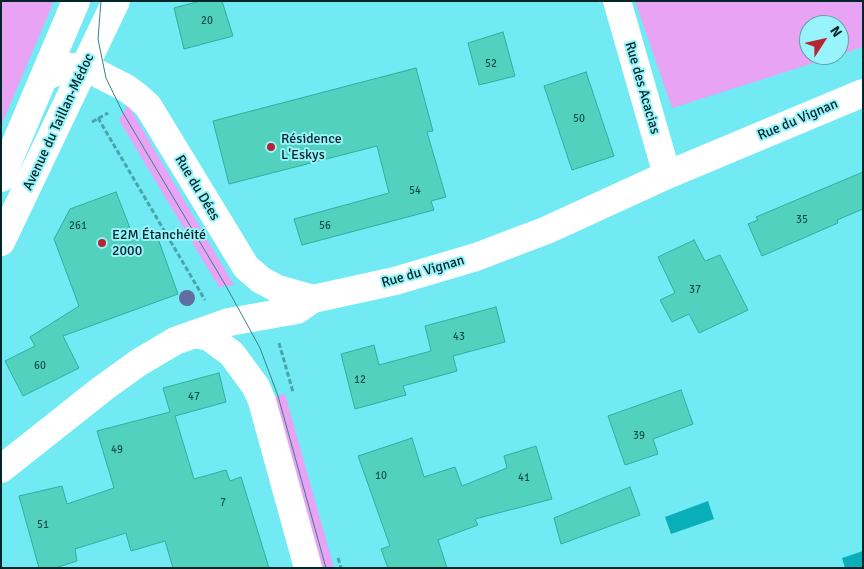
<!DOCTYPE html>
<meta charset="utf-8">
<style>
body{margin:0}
#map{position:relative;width:864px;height:569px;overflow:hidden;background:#71eaf3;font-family:Signika,sans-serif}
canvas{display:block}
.frame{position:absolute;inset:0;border:2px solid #002629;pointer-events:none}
.north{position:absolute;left:799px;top:15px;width:50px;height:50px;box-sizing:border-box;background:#99f3fa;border:1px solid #5ca1a6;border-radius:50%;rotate:55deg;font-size:14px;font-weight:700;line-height:20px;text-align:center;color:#002629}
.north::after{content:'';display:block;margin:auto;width:18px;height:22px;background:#b62533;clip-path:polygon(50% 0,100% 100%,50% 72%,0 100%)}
</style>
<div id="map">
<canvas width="864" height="569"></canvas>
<div class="frame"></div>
<div class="north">N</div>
</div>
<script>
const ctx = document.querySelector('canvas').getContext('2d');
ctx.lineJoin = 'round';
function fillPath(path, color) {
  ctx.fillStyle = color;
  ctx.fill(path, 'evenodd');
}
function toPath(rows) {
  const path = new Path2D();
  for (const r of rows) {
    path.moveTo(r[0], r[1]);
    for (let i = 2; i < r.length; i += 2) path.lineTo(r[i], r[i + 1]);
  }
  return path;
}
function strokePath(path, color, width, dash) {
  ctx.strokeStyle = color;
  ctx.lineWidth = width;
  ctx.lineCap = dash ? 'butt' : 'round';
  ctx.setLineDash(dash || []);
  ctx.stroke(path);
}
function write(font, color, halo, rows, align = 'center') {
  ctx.font = font + ' Signika,sans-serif';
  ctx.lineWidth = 4;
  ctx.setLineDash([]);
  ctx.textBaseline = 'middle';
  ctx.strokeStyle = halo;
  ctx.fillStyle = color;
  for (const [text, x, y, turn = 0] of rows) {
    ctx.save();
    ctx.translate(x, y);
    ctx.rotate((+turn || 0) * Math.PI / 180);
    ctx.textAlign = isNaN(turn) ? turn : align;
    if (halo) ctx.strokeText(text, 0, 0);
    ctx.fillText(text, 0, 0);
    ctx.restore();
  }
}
fillPath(toPath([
 [1,1,54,1,1,126],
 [635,1,863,1,863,47,839,55,839,25,809,25,809,55,839,55,672,108],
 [128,105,234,285,219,287,119,120],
 [285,394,334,568,317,568,269,398]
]), '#e9a3f4');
fillPath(toPath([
 [708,501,714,519,671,534,665,517],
 [863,551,863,568,845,568,842,558]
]), '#08aeb8');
const building = toPath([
 [200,1,222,1,233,36,184,49,174,8,200,1],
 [503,32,515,76,479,85,468,43,503,32],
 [416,68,433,131,427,132,446,197,431,201,434,210,302,245,294,219,389,193,377,146,229,184,213,121,416,68],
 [586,72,614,156,572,170,544,86,586,72],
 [863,172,863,209,837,220,838,223,762,256,748,224,758,220,756,217,863,172],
 [116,192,135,241,156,233,178,294,63,336,79,368,23,396,5,361,35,346,30,337,79,306,54,239,70,209,116,192],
 [694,240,705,261,720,255,748,310,699,333,689,314,672,322,660,300,675,293,658,257,694,240],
 [496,307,505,342,453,356,457,371,403,386,406,395,355,409,341,354,374,345,379,365,431,351,425,326,496,307],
 [219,373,226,402,175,416,194,479,226,470,230,481,241,477,269,568,173,568,165,541,131,551,126,533,75,549,77,561,55,568,39,568,19,496,62,486,67,504,114,488,97,431,170,412,163,388,219,373],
 [681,390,693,424,653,439,658,454,625,465,608,416,681,390],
 [412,438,424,477,455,467,462,486,507,468,504,456,536,446,552,499,475,519,478,525,438,540,447,568,388,568,381,549,390,546,358,456,412,438],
 [630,487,640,515,561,544,554,518,630,487]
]);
fillPath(building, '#51d1be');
strokePath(building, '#31ad9d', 1);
strokePath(toPath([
 [98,118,205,300],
 [92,122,108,113],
 [279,343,293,392],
 [338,558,341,568]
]), '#49a4ab', 3, [5, 2.5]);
strokePath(toPath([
 [617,1,667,175],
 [45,77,66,67,85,67,126,88,137,96,148,106,246,267,261,280,278,289,313,299],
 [1,178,76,1],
 [1,242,116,1],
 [194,334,209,337,232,354,256,387,262,401,308,568],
 [1,469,102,389,138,363,175,341,229,322,297,310,313,299,395,281,476,257,547,230,667,175,863,93]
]), '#fff', 28);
strokePath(toPath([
 [101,1,98,39,106,78,123,113,226,286,260,348,278,396,326,568]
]), '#358288', 1);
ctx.fillStyle = '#5e6e9f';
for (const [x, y] of [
 [187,298]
]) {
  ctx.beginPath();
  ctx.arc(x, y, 8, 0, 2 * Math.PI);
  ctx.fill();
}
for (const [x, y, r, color] of [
 [271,147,5,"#b62533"],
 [102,243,5,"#b62533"]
]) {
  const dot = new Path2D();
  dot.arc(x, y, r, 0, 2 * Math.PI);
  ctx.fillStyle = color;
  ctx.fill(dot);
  strokePath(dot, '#99f3fa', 2);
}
write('11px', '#14514e', null, [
 ["20",207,21],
 ["52",491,64],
 ["50",579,119],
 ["54",415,191],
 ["35",802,220],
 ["261",78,226],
 ["56",325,226],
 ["37",695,290],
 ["43",459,337],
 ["60",40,366],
 ["12",360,380],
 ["47",194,397],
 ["39",639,436],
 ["49",117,450],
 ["10",381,476],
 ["41",524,478],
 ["7",223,503],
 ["51",43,525]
]);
write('14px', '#002629', '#99f3fa', [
 ["Rue des Acacias",642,88,74],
 ["Rue du Vignan",798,120,-23],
 ["Avenue du Taillan-Médoc",59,122,-65],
 ["Rue du Dées",197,188,59],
 ["Rue du Vignan",423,272,-16]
]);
write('14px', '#002629', '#99f3fa', [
 ["Résidence",281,139],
 ["L'Eskys",281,155],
 ["E2M Étanchéité",112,235],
 ["2000",112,251]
], 'left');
</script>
